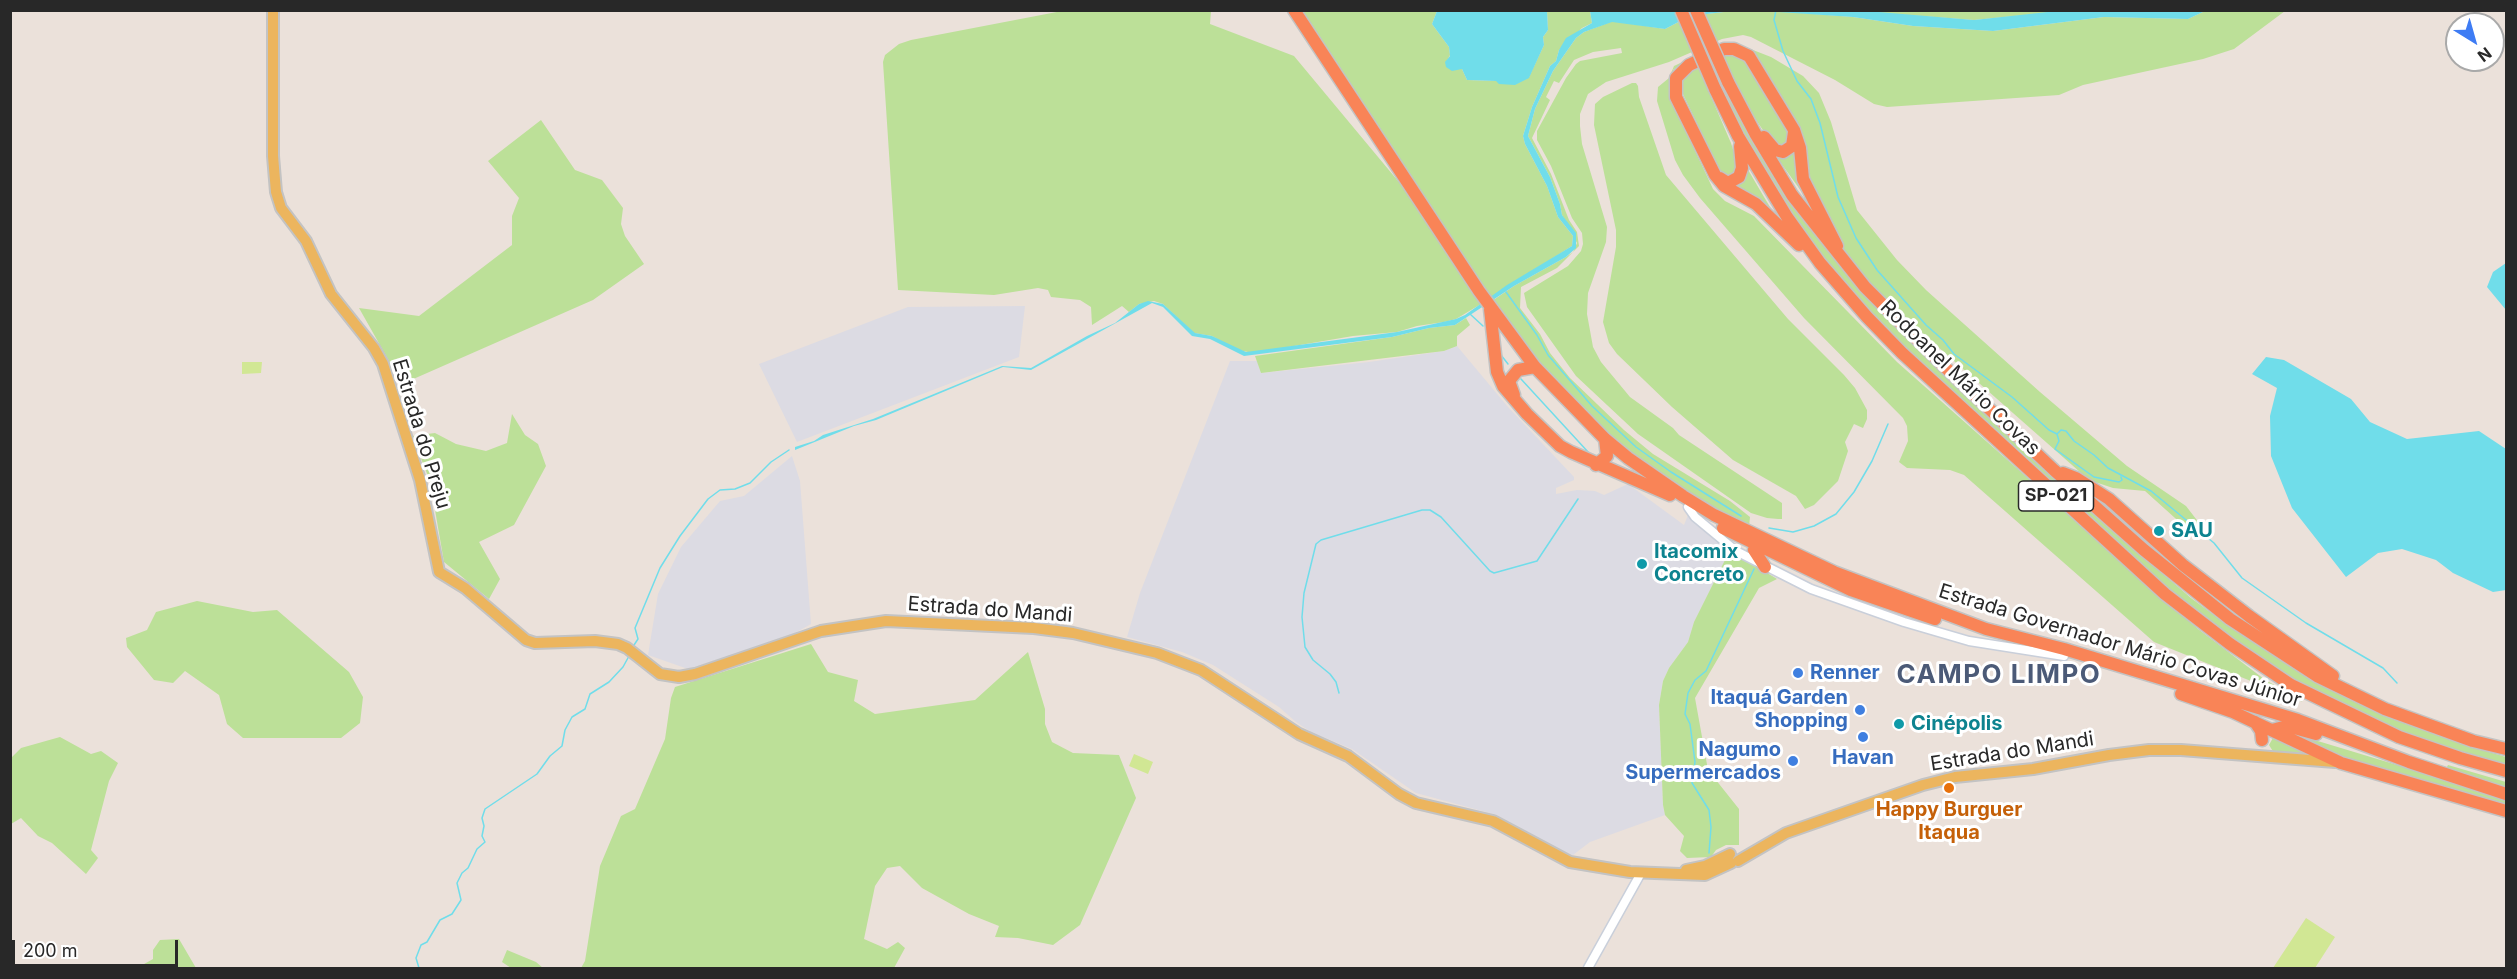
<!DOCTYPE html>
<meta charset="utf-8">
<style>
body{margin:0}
#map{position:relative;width:2517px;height:979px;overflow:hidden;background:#ebe1da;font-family:Inter,sans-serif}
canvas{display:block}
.frame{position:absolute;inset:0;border:12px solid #282828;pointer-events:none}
.north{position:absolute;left:2445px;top:12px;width:60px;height:60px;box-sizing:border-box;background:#fff;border:2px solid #a9a9a9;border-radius:50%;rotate:143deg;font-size:16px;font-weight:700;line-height:24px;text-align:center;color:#282828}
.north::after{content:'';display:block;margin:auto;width:21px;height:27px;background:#3e7cf4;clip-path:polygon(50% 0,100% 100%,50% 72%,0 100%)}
.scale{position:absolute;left:12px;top:940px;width:166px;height:27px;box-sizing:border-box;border:3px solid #282828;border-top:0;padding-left:8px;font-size:18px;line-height:21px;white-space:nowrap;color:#282828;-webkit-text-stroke:4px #fff;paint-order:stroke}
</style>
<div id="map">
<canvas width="2517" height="979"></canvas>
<div class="frame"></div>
<div class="north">N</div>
<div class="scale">200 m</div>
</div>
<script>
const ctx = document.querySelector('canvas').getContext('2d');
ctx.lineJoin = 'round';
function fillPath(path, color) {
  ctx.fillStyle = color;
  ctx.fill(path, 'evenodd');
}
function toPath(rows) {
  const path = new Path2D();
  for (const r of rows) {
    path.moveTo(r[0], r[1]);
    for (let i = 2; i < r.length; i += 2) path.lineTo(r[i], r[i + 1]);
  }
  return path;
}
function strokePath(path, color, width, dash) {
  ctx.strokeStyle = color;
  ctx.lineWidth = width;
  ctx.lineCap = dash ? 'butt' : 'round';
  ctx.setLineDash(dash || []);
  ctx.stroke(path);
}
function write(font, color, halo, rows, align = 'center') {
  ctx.font = font + ' Inter,sans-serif';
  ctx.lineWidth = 6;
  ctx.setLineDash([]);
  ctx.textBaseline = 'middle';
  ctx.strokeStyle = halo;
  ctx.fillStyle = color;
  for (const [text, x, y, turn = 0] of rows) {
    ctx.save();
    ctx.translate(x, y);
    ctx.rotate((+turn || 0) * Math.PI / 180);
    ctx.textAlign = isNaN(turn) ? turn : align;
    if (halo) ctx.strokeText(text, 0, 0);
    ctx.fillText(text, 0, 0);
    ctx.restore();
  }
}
fillPath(toPath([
 [1025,306,1019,357,797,442,759,364,908,307],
 [1457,346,1508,407,1574,477,1574,480,1556,488,1556,494,1577,490,1595,491,1604,495,1628,484,1684,525,1688,515,1730,550,1694,622,1688,642,1669,668,1663,681,1659,705,1663,805,1665,815,1590,842,1573,855,1557,849,1497,815,1416,793,1352,749,1311,732,1296,722,1279,707,1213,665,1182,652,1127,637,1140,593,1230,361,1257,361,1261,373,1369,362,1444,351],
 [792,456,800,481,811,624,788,637,688,669,648,655,658,594,681,547,720,501,744,496]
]), '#dcdbe3');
fillPath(toPath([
 [1763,10,1853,17,1913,26,1993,31,2104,17,2188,19,2205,11,2285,11,2234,49,2203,59,2083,85,2059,95,1887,107,1874,104,1835,80,1751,37,1743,35,1722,39,1669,62,1606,82,1588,94,1580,114,1580,126,1582,144,1607,227,1606,242,1588,293,1587,314,1593,347,1601,362,1630,397,1673,428,1679,435,1782,503,1782,519,1778,519,1767,518,1751,513,1638,434,1576,376,1527,307,1524,293,1568,266,1581,251,1583,244,1582,233,1572,218,1551,166,1537,140,1537,131,1566,78,1576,64,1580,61,1622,53,1621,48,1593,52,1574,60,1559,83,1554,81,1546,97,1550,100,1532,138,1551,174,1569,220,1577,232,1579,246,1557,268,1521,287,1520,308,1540,334,1550,353,1570,378,1624,430,1653,454,1730,501,1750,517,1749,527,1710,508,1627,451,1579,407,1542,365,1492,301,1514,286,1566,257,1573,252,1577,243,1562,215,1560,204,1550,177,1528,136,1535,109,1553,71,1576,38,1584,32,1613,21,1665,29,1690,16,1732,11],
 [1062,11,1211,11,1210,24,1294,56,1403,187,1481,304,1456,319,1444,322,1417,326,1397,332,1353,336,1253,353,1238,350,1212,336,1194,333,1163,304,1154,301,1139,304,1129,312,1122,306,1092,325,1091,307,1080,300,1051,297,1048,290,1038,288,994,295,898,290,883,62,885,55,899,44,911,40],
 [1301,11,1437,11,1432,24,1449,47,1450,55,1447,61,1462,69,1467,80,1496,81,1529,77,1544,45,1543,37,1548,30,1547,11,1590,11,1592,23,1582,28,1559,50,1556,61,1550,66,1532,107,1523,136,1525,144,1547,186,1558,217,1573,236,1572,246,1490,298],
 [1855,11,2066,11,1974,20],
 [1735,43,1771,57,1803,76,1819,93,1831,122,1857,210,1897,260,1926,290,2040,392,2127,466,2186,506,2203,528,2195,536,2145,491,2113,488,2089,480,1870,287,1773,152,1800,150,1752,53,1740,45,1685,62,1673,70,1671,95,1676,110,1713,189,1725,201,1754,216,1897,362,2198,629,2264,679,2303,702,2154,642,1964,475,1950,470,1907,468,1899,462,1908,441,1907,426,1903,418,1804,318,1700,198,1683,175,1675,160,1657,101,1658,87,1669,78,1674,66,1716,46],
 [1727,53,1747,58,1792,138,1783,149,1769,139,1754,117,1729,71,1724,56],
 [1696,62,1731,143,1738,165,1732,177,1723,175,1719,170,1683,94,1681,79],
 [1716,70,1744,126,1775,177,1871,301,1908,339,2127,543,2191,598,2222,621,2304,673,2403,721,2465,745,2506,757,2506,769,2434,745,2326,697,2277,670,2198,617,1911,359,1838,279,1771,186,1711,73],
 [1632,83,1636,83,1638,86,1639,97,1666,175,1788,319,1844,375,1855,388,1867,410,1867,419,1863,428,1854,424,1845,442,1848,451,1838,481,1814,505,1805,509,1796,496,1733,460,1672,407,1617,354,1609,343,1603,322,1616,247,1616,230,1594,125,1595,104,1603,97],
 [541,120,575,170,602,180,623,208,621,224,625,236,644,264,593,300,402,384,359,308,419,316,512,245,512,216,519,198,488,161],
 [1747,168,1764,197,1781,225,1735,186,1745,178],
 [1466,318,1470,325,1457,336,1457,346,1444,351,1261,373,1255,356,1392,337,1429,328,1455,325],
 [512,414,525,435,538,444,546,466,514,525,479,542,500,579,489,599,444,562,430,481,412,436,435,433,456,444,486,451,507,443],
 [1730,550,1777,579,1759,588,1695,698,1708,770,1739,809,1739,845,1726,845,1716,850,1711,857,1687,858,1680,851,1684,836,1665,815,1663,805,1659,705,1663,681,1669,668,1688,642,1694,622],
 [197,601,253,612,277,610,349,672,363,697,360,723,341,738,243,738,227,724,219,695,185,671,173,683,154,680,127,647,126,638,147,630,156,612],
 [811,644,828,672,858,680,854,701,875,714,975,700,1028,652,1045,709,1045,724,1052,742,1073,753,1119,755,1136,798,1080,925,1053,945,1018,938,995,937,999,926,969,914,922,888,900,866,887,868,875,886,864,939,887,949,898,942,905,948,894,968,581,968,585,961,600,866,621,816,635,809,665,739,671,698,675,687],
 [2288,732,2460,784,2506,801,2506,806,2456,790,2334,758],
 [2274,736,2316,756,2274,753,2269,745],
 [60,737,91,754,101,751,118,763,109,781,91,850,98,858,86,874,52,843,38,836,21,818,11,824,11,758,21,748],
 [2448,765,2506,782,2506,789,2446,769],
 [179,939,196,968,137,968,153,959,153,950,160,940],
 [507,950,536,962,543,968,511,968,502,962]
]), '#bce098');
fillPath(toPath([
 [242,362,262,362,261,373,242,374],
 [1134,754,1153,762,1148,774,1129,766],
 [2306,918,2335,937,2315,968,2273,968]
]), '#d1e794');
fillPath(toPath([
 [1855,10,1974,20,2066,10,2205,11,2188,19,2104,17,1993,31,1913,26,1853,17,1763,11],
 [1437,11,1547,11,1548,30,1543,37,1544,45,1529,78,1515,85,1499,84,1496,81,1467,80,1462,69,1452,71,1446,67,1445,62,1450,56,1449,47,1432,24],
 [1590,11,1732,11,1690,16,1665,29,1612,22,1584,32,1576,38,1553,71,1535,109,1528,136,1550,177,1560,204,1562,215,1576,233,1576,248,1566,257,1514,286,1455,325,1429,328,1392,337,1244,356,1210,339,1192,336,1163,307,1152,303,1031,370,1003,367,876,420,854,426,795,450,795,447,814,441,823,435,873,419,1002,366,1031,368,1087,336,1115,323,1139,304,1148,301,1163,304,1195,333,1212,336,1246,352,1397,332,1456,319,1465,315,1507,285,1572,246,1573,236,1558,217,1547,186,1525,144,1523,136,1532,107,1550,66,1556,61,1559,50,1566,38,1592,23],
 [2506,263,2506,310,2487,287,2493,272],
 [2266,357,2284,360,2351,399,2370,422,2407,439,2479,431,2506,449,2506,590,2493,592,2453,573,2436,560,2402,549,2378,553,2346,577,2292,508,2271,456,2270,416,2277,388,2252,374]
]), '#70ddea');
strokePath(toPath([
 [1776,10,1774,20,1783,51,1797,81,1811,99,1820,123,1838,197,1856,238,1877,270,1926,325,1943,340,1954,354,2012,397,2049,430,2057,434,2061,430,2066,431,2074,441,2094,455,2108,468,2151,491,2214,543,2242,578,2306,623,2383,668,2397,683],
 [1506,292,1537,335,1548,355,1592,406,1636,447,1671,472,1741,516],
 [1470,314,1483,326],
 [1501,355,1508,364],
 [1521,379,1589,453],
 [2057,434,2059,441,2055,449,2094,477,2119,482,2122,480,2121,477],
 [1769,528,1793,532,1814,526,1836,514,1854,492,1872,461,1888,424],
 [634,645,638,639,635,628,660,568,680,536,708,499,720,490,735,489,750,483,771,462,789,450],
 [1339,693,1336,682,1330,674,1313,660,1305,647,1302,617,1304,593,1316,544,1321,540,1422,510,1430,510,1441,517,1490,571,1494,573,1537,561,1578,499],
 [1709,853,1711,827,1709,810,1692,783,1695,762,1690,724,1685,714,1688,693,1695,680,1706,671,1754,569],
 [419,968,416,958,421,945,427,942,440,920,452,914,461,900,457,883,462,873,468,868,477,849,485,842,482,836,484,826,482,818,485,809,537,774,550,756,562,746,565,730,572,717,585,709,590,694,609,682,623,667,629,656]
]), '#70ddea', 1.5);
const minor = toPath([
 [1688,507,1695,517,1736,551,1811,589,1904,622,1969,641,2064,656],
 [1588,968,1641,873]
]);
const major = toPath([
 [273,10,273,156,276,192,281,208,306,241,331,294,374,348,383,364,420,480,439,572,465,588,526,640,535,643,595,641,618,644,627,648,660,674,679,677,695,674,821,631,886,621,1034,628,1073,633,1157,653,1201,670,1299,734,1348,756,1399,794,1416,803,1493,821,1570,862,1630,872,1705,875,1731,863],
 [1738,861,1786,833,1923,785,1955,777,2033,769,2109,755,2149,750,2181,750,2335,762],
 [1686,870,1705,866,1730,854]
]);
const highway = toPath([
 [1294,10,1479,291,1535,367,1605,439,1628,458,1683,496,1714,515,1834,572,1986,629,2064,649,2298,720,2409,762,2506,794],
 [1728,82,1756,135,1792,195,1865,287,1946,368,2054,470,2144,550,2230,619,2317,676,2385,709,2473,741,2506,749],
 [1715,89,1738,136,1787,217,1820,263,1867,317,1902,353,2165,594,2230,644,2291,685,2399,737,2460,758,2506,771],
 [1764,137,1775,150,1783,152,1792,146,1794,132],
 [1720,178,1728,183,1739,177,1742,168,1740,146],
 [1799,245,1756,204,1724,186,1715,175,1676,97,1676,78,1689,65,1724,49,1734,49,1749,56,1794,130,1800,148,1803,179,1837,246],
 [1490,309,1497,372,1503,386,1527,414,1560,446,1571,452,1670,495],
 [1514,395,1509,381,1518,370,1535,367],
 [1596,465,1607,456,1605,439],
 [2063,473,2076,478,2109,499,2183,565,2249,616,2333,676],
 [1723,528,1851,590,1935,619],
 [1761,544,1754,550,1765,567],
 [2181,694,2233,712,2341,763,2506,811],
 [2255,722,2261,731,2262,740],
 [2272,730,2287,726,2316,734]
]);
strokePath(minor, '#c9cfda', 11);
strokePath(major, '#c3c3c3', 14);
strokePath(highway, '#c3c3c3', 15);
strokePath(minor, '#fff', 8);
strokePath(major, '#ecb55e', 10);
strokePath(highway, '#f98457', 12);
const highwayBridge = toPath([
 [1681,10,1715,89],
 [1696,10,1728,82]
]);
strokePath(highwayBridge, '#c3c3c3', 15, []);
strokePath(highwayBridge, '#f98457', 12);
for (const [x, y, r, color] of [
 [2159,531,6,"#0f9aa8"],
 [1642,564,6,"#0f9aa8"],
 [1798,673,6,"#3f7fe0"],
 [1860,710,6,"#3f7fe0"],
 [1899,724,6,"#0f9aa8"],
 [1863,737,6,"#3f7fe0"],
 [1793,761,6,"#3f7fe0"],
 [1949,788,6,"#e8710a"]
]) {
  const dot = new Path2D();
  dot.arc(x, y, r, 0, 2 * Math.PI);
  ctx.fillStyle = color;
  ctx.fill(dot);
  strokePath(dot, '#fff', 2);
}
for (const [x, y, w] of [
 [2056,496,75]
]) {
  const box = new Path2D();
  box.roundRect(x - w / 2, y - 15, w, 30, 4.5);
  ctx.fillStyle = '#fff';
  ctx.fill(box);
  strokePath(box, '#282828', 1.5);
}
write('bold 18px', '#282828', null, [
 ["SP-021",2056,496]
]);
write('20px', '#282828', '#fff', [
 ["Rodoanel Mário Covas",1960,378,44],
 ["Estrada do Preju",421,434,73],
 ["Estrada do Mandi",990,610,4],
 ["Estrada Governador Mário Covas Júnior",2120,646,17],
 ["Estrada do Mandi",2012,752,-9]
]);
write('bold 20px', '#0d838f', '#fff', [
 ["SAU",2171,531],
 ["Itacomix",1654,552],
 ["Concreto",1654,575],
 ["Cinépolis",1911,724]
], 'left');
write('bold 20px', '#366cbe', '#fff', [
 ["Renner",1810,673,"left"],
 ["Itaquá Garden",1848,698],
 ["Shopping",1848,721],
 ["Nagumo",1781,750],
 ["Supermercados",1781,773],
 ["Havan",1863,758,"center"]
], 'right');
write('bold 20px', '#c56008', '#fff', [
 ["Happy Burguer",1949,810],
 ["Itaqua",1949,833]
]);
ctx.letterSpacing = '1.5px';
write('bold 26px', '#4b5a77', '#fff', [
 ["CAMPO LIMPO",1999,675]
]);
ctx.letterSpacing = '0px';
</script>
